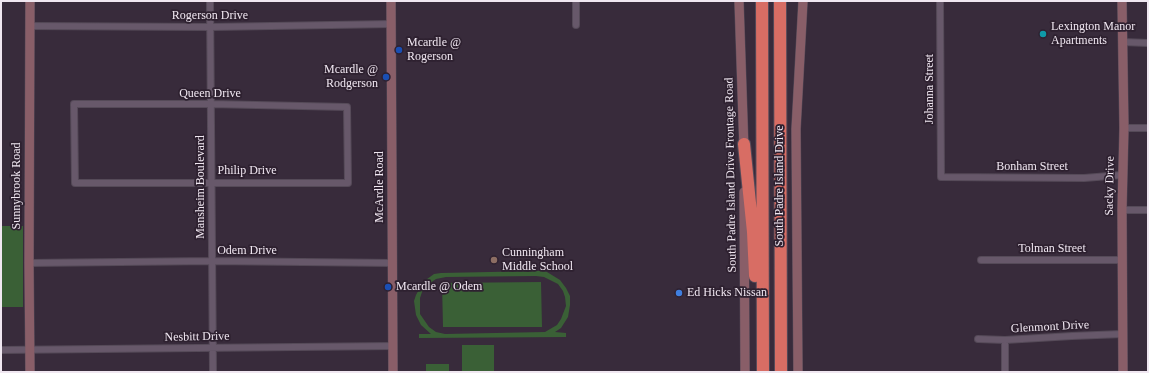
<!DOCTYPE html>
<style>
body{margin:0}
#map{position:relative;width:1149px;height:373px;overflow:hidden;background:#382b3b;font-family:"Times New Roman",serif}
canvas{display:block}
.frame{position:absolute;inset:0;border:2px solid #f0e7f1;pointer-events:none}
</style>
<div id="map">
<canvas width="1149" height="373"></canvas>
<div class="frame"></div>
</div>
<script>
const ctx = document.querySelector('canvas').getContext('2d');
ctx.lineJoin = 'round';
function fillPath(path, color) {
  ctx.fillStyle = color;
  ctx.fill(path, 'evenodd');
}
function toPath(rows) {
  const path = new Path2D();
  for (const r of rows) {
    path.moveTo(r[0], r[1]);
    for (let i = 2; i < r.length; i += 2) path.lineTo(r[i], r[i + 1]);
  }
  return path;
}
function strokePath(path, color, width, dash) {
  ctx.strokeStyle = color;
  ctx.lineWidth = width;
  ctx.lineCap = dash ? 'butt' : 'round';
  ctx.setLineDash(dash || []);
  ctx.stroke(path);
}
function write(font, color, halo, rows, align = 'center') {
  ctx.font = font + ' "Times New Roman",serif';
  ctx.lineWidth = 3.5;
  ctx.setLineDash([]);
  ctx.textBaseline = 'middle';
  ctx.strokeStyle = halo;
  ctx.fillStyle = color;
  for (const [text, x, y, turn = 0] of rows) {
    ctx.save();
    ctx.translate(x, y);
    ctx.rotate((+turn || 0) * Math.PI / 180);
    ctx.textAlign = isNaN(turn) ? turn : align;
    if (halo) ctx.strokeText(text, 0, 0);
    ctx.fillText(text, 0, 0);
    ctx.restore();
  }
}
fillPath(toPath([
 [1,226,23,226,23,307,1,307],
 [539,271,547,272,560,280,566,288,570,296,570,305,568,317,561,328,555,332,566,333,566,337,419,338,419,334,431,334,421,325,416,315,414,301,416,295,423,282,434,274,441,273],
 [536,276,544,277,558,284,563,291,565,297,566,306,561,319,557,325,545,332,445,334,436,332,429,327,420,314,420,298,422,292,426,286,436,279,446,277],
 [541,282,542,327,443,327,442,283],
 [462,345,494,345,494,372,462,372],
 [426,364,449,364,449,372,426,372]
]), '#3a6036');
const street = toPath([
 [210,1,213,372],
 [940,1,941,177,1084,178,1122,175],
 [576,25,576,1],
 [29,26,211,27,391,24],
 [1123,42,1148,43],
 [74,104,211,104,347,107,348,183,75,183,74,104],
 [1124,128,1148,128],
 [1122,210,1148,210],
 [981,260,1122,260],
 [29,263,212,261,393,263],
 [978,339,1005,340,1072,336,1122,334],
 [1,350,393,346],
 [1005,372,1005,340]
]);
const secondary = toPath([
 [30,1,29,263,30,372],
 [391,1,393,372],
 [739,1,744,150],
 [1122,1,1124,128,1122,210,1123,372],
 [744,192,745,372],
 [798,372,796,129,803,1]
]);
const highway = toPath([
 [762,1,763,372],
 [780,1,781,372],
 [744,144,753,232,755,276]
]);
strokePath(street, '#554a58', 8);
strokePath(secondary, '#554a58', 10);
strokePath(highway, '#554a58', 14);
strokePath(street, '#67586a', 6);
strokePath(secondary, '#895e68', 9);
strokePath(highway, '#d86d64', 12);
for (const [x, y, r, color] of [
 [1043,34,4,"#0f9aa8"],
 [399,50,4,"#1a4fb4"],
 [386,77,4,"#1a4fb4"],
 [494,260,4,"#8d6e63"],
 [388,287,4,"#1a4fb4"],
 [679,293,4,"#3f7fe0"]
]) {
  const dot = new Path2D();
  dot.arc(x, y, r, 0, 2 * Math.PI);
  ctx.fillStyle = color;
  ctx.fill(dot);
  strokePath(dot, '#2e2130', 1.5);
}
write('12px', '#f0e7f1', '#2e2130', [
 ["Rogerson Drive",210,16],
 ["Johanna Street",930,89,-90],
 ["Queen Drive",210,94],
 ["Bonham Street",1032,167],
 ["Philip Drive",247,171],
 ["South Padre Island Drive Frontage Road",731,175,-91],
 ["Sunnybrook Road",17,186,-90],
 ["South Padre Island Drive",780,186,-90],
 ["Sacky Drive",1110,186,-89],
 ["Mansheim Boulevard",201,187,-90],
 ["McArdle Road",380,187,-90],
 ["Tolman Street",1052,249],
 ["Odem Drive",247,251],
 ["Glenmont Drive",1050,327,-3],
 ["Nesbitt Drive",197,337,-1]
]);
write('12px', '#f0e7f1', '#2e2130', [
 ["Lexington Manor",1051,27],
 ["Apartments",1051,41],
 ["Mcardle @",407,43],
 ["Rogerson",407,57],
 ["Mcardle @",378,70,"right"],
 ["Rodgerson",378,84,"right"],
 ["Cunningham",502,253],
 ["Middle School",502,267],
 ["Mcardle @ Odem",396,287],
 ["Ed Hicks Nissan",687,293]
], 'left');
</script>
